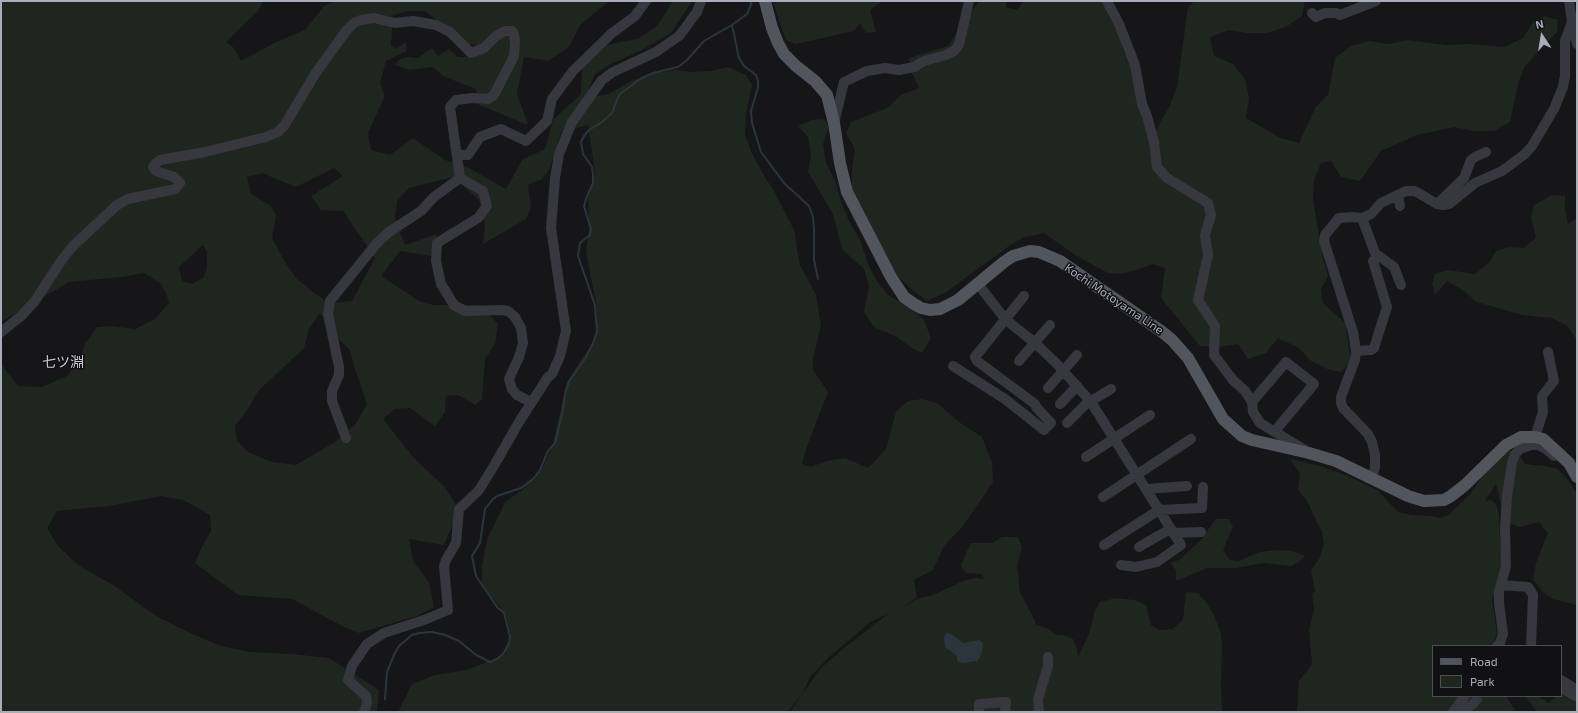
<!DOCTYPE html>
<meta charset="utf-8">
<style>
body{margin:0}
#map{position:relative;width:1578px;height:713px;overflow:hidden;background:#161618;font-family:"Exo 2",sans-serif}
canvas{display:block}
.frame{position:absolute;inset:0;border:2px solid #a8adb8;pointer-events:none}
.legend{position:absolute;left:1432px;top:645px;width:130px;height:52px;box-sizing:border-box;background:#111113;border:1px solid #4d4f55;margin:0;padding:5px 7px;list-style:none;font-size:12px;color:#a8adb8}
.legend li{display:flex;align-items:center;gap:8px;height:20px}
.legend b{width:20px;border:1px solid #4d4f55}
.north{position:absolute;left:1522px;top:16px;width:40px;height:40px;-webkit-text-stroke:3px #111113;paint-order:stroke;rotate:348deg;font-size:11px;font-weight:700;line-height:16px;text-align:center;color:#a8adb8}
.north::after{content:'';display:block;margin:auto;width:14px;height:18px;background:#a8adb8;clip-path:polygon(50% 0,100% 100%,50% 72%,0 100%)}
</style>
<div id="map">
<canvas width="1578" height="713"></canvas>
<div class="frame"></div>
<ul class="legend">
<li><b style="height:5px;background:#53555c"></b>Road</li>
<li><b style="height:11px;background:#1e261f"></b>Park</li>
</ul>
<div class="north">N</div>
</div>
<script>
const ctx = document.querySelector('canvas').getContext('2d');
ctx.lineJoin = 'round';
function fillPath(path, color) {
  ctx.fillStyle = color;
  ctx.fill(path, 'evenodd');
}
function toPath(rows) {
  const path = new Path2D();
  for (const r of rows) {
    path.moveTo(r[0], r[1]);
    for (let i = 2; i < r.length; i += 2) path.lineTo(r[i], r[i + 1]);
  }
  return path;
}
function strokePath(path, color, width, dash) {
  ctx.strokeStyle = color;
  ctx.lineWidth = width;
  ctx.lineCap = dash ? 'butt' : 'round';
  ctx.setLineDash(dash || []);
  ctx.stroke(path);
}
function write(font, color, halo, rows, align = 'center') {
  ctx.font = font + ' "Exo 2","Noto Sans JP",sans-serif';
  ctx.lineWidth = 3;
  ctx.setLineDash([]);
  ctx.textBaseline = 'middle';
  ctx.strokeStyle = halo;
  ctx.fillStyle = color;
  for (const [text, x, y, turn = 0] of rows) {
    ctx.save();
    ctx.translate(x, y);
    ctx.rotate((+turn || 0) * Math.PI / 180);
    ctx.textAlign = isNaN(turn) ? turn : align;
    if (halo) ctx.strokeText(text, 0, 0);
    ctx.fillText(text, 0, 0);
    ctx.restore();
  }
}
fillPath(toPath([
 [1,1,263,1,258,11,226,42,234,48,241,61,274,43,305,30,324,6,336,1,609,1,580,25,569,47,548,61,524,57,517,94,528,125,479,105,476,89,443,76,433,67,409,70,395,65,400,59,408,57,418,58,432,48,438,56,449,49,458,57,473,57,479,45,468,44,425,11,408,11,393,15,391,45,396,49,406,42,407,51,386,61,380,83,385,96,368,133,371,150,390,155,413,138,445,160,469,168,506,189,522,160,545,149,553,120,581,94,582,68,605,45,638,39,657,26,673,1,692,1,671,33,640,51,609,65,595,74,585,98,609,94,629,82,646,75,675,70,691,72,710,71,729,67,746,75,752,85,746,114,745,134,751,151,763,174,774,191,795,232,797,250,800,265,816,295,821,325,813,359,813,370,828,392,806,449,802,464,811,467,827,461,845,458,868,468,886,449,896,412,908,401,922,399,937,403,959,422,982,437,992,463,993,482,963,526,944,546,933,570,914,580,917,597,904,607,917,599,933,595,963,581,974,578,984,579,982,574,966,573,961,566,966,553,971,543,992,543,1002,537,1018,537,1022,548,1017,566,1020,592,1035,621,1035,624,1046,628,1057,635,1064,635,1073,639,1077,649,1078,657,1089,634,1095,610,1100,602,1116,598,1134,600,1146,605,1151,625,1159,630,1172,629,1183,620,1186,592,1198,593,1206,602,1214,615,1221,634,1222,646,1221,685,1222,712,790,712,820,669,843,649,889,613,869,623,829,657,810,677,803,693,788,712,398,712,412,684,435,675,467,670,504,655,511,633,503,610,482,587,482,566,487,540,505,502,522,490,542,469,552,448,567,382,595,339,597,308,586,252,589,231,588,194,595,174,593,158,588,125,561,132,549,170,542,179,528,185,531,207,526,219,483,244,485,223,479,200,453,177,409,188,397,201,395,218,405,245,437,234,431,256,400,251,381,276,419,301,433,305,480,305,498,324,495,344,485,359,482,399,475,405,458,395,446,396,445,412,435,426,410,408,395,409,383,419,414,458,445,487,459,510,444,545,409,539,413,561,429,582,434,607,417,616,359,633,344,627,292,599,238,595,195,563,202,547,211,531,210,515,183,500,161,496,109,506,57,511,47,528,58,546,78,565,113,585,156,616,190,633,221,646,250,652,292,654,329,658,379,690,377,712,1,712,1,364,18,386,42,387,67,376,79,361,85,344,97,327,112,326,135,329,155,319,169,303,166,293,161,284,144,273,122,277,69,282,1,322],
 [334,168,343,176,311,196,321,210,343,211,375,258,352,301,335,303,324,300,313,292,297,279,286,264,272,238,276,216,271,206,251,194,247,177,262,173,296,187],
 [203,245,207,252,207,268,203,278,192,284,182,281,179,267],
 [319,314,332,321,333,334,350,350,354,366,367,404,357,422,340,439,296,465,272,462,248,452,237,441,235,426,248,409,258,391,304,348,309,329],
 [775,1,883,1,870,10,876,32,866,33,860,23,854,31,796,44,786,40,774,5],
 [979,1,1006,1,1006,7,1017,10,1024,1,1111,1,1123,50,1133,67,1154,134,1170,105,1177,87,1188,7,1195,1,1305,1,1302,16,1286,27,1267,33,1247,33,1229,30,1210,37,1214,56,1233,64,1245,79,1249,98,1246,118,1280,138,1299,143,1315,108,1328,95,1335,58,1351,46,1369,41,1388,44,1408,40,1446,45,1469,44,1505,47,1523,38,1533,22,1544,16,1558,20,1557,32,1525,66,1518,84,1510,122,1494,131,1474,131,1454,127,1417,135,1381,151,1360,181,1341,177,1331,161,1321,163,1314,180,1313,200,1323,258,1328,276,1321,289,1323,303,1345,323,1351,361,1341,372,1327,369,1311,361,1299,348,1278,338,1266,353,1248,359,1238,344,1219,347,1200,346,1161,298,1165,268,1153,264,1139,269,1120,274,1108,273,1075,255,1044,233,1025,237,1009,246,945,293,927,301,911,289,898,276,878,244,866,215,855,200,852,192,852,169,855,150,846,133,851,122,887,108,901,95,919,88,912,73,909,58,948,46],
 [824,119,829,127,823,144,826,163,835,181,842,204,849,221,861,242,867,262,876,280,888,295,909,307,924,320,931,338,922,353,912,348,895,336,874,327,864,312,869,286,864,269,842,249,833,214,808,172,811,155,808,137,798,126,812,120],
 [1552,195,1565,196,1565,209,1568,224,1577,218,1577,340,1567,326,1552,318,1522,315,1477,302,1463,290,1447,281,1435,295,1432,284,1435,274,1448,270,1475,274,1489,263,1496,251,1509,247,1523,248,1536,238,1531,217,1534,205],
 [1504,451,1517,451,1525,464,1545,466,1558,469,1568,480,1577,494,1577,605,1553,599,1544,593,1533,580,1536,563,1548,533,1539,522,1520,527,1511,524,1503,514,1496,484,1485,501,1491,500,1496,504,1499,514,1500,541,1503,556,1497,585,1492,600,1497,634,1492,646,1433,646,1433,696,1506,696,1516,712,1297,712,1299,681,1312,664,1309,629,1314,610,1312,594,1315,591,1311,570,1319,559,1324,544,1322,532,1313,514,1307,501,1298,490,1300,474,1290,459,1316,465,1346,475,1377,490,1398,512,1411,515,1431,516,1440,518,1450,514,1470,494,1491,465],
 [1216,519,1229,519,1233,527,1223,550,1230,560,1238,561,1260,552,1276,550,1292,551,1305,556,1299,562,1291,566,1264,563,1236,568,1207,568,1176,581,1176,570,1170,563,1179,560,1201,540,1207,531],
 [1561,693,1577,703,1577,712,1537,712,1525,696,1538,696,1549,703,1556,696,1561,696]
]), '#1e261f');
fillPath(toPath([
 [947,633,951,634,963,643,980,640,983,644,982,652,979,659,977,661,963,663,959,662,957,660,957,657,956,655,945,647,944,638,945,634]
]), '#2c353c');
strokePath(toPath([
 [732,25,739,58,744,66,756,75,758,81,758,87,751,111,752,123,761,152,784,183,809,206,813,217,814,229,814,260,818,279],
 [385,699,387,672,394,655,399,646,412,635,419,633,432,632,445,635,459,641,476,655,490,662,497,659,503,654,509,643,510,636,504,613,497,607,476,576,472,556,480,543,485,509,493,499,497,496,521,488,533,479,540,470,548,451,555,443,563,410,565,394,569,381,585,359,593,343,597,332,595,305,578,256,580,243,590,235,591,229,584,206,587,196,593,183,593,175,592,167,583,154,581,142,584,136,589,130,602,122,612,113,619,95,640,79,653,73,678,67,686,61,704,41,732,25,747,14,751,5,751,1]
]), '#2c353c', 2);
strokePath(toPath([
 [1474,703,1479,696]
]), '#333438', 10, [10, 5]);
strokePath(toPath([
 [1107,1,1119,24,1135,65,1142,104,1147,116,1154,142,1157,167,1167,178,1208,203,1211,215,1205,235,1208,255,1198,300,1215,326,1214,355,1233,380,1245,391,1252,402,1253,412,1260,423,1305,450],
 [1312,13,1316,17,1325,13,1336,13,1340,15,1376,1],
 [1572,25,1577,44],
 [834,123,844,82,867,71,885,68,899,70,914,67,924,61,946,55,954,51,959,45,969,1],
 [457,155,468,155,480,137,501,129,526,141,547,121,552,99,573,71,611,34,635,16,646,1],
 [460,178,483,191,487,206,478,218,437,243,436,261,441,284,454,305,465,311,503,310,508,311,515,317,521,328,523,343,519,357,509,379,512,389,517,395,531,402],
 [1398,195,1400,206],
 [1437,204,1464,178,1471,160,1475,157,1486,152],
 [1362,218,1375,253,1394,267,1401,285],
 [978,284,1005,319,1035,343,1058,365,1091,402,1181,545,1157,562,1136,567,1121,565],
 [1,332,21,316,35,301,61,261,73,246,117,205,128,199,175,189,180,183,174,177,156,171,153,167,156,163,160,160,205,152,266,137,278,132,284,126,315,74,346,31,354,23,361,20,374,18,395,23,413,21,436,25,450,32,471,53,484,48,496,36,505,31,512,31,514,35,515,41,514,56,494,95,488,99,473,98,456,100,450,107,460,178],
 [1356,351,1371,350,1374,348,1387,307,1373,261],
 [1019,361,1050,325],
 [953,366,1005,399,1044,430,1051,423,1036,407,1035,404,977,361,975,357,1024,296],
 [1048,388,1077,355],
 [1252,402,1286,362,1314,384,1275,431],
 [1060,404,1077,386],
 [1067,423,1086,404,1111,389],
 [1535,437,1543,412,1542,396,1554,381,1548,352],
 [346,438,332,401,332,391,339,375,339,367,328,314,330,301,377,243,389,232,421,211,434,197,460,178],
 [1086,457,1150,415],
 [1371,478,1375,468,1375,455,1372,442,1368,434,1343,408,1341,403,1341,397,1355,360,1356,351,1353,332,1324,241,1325,235,1339,218,1352,217,1362,218,1371,214,1381,203,1406,191,1415,191,1437,204,1443,205,1449,204,1475,183,1502,171,1525,154,1532,146,1554,109,1563,87,1565,76,1565,41,1572,22,1569,1],
 [1147,489,1187,486],
 [1103,497,1191,439],
 [1173,533,1201,532],
 [1104,545,1159,510,1202,508,1203,487],
 [1139,547,1170,529],
 [1501,585,1528,587,1533,595,1531,646],
 [1497,646,1500,643,1503,634,1499,603,1499,592,1506,566,1505,529,1507,496,1512,463,1515,454,1520,449,1531,445,1538,445,1546,449,1554,456],
 [1561,680,1577,690],
 [1561,688,1577,697],
 [364,712,367,703,366,696,348,680,352,666,367,644,384,633,424,620,448,610,444,566,446,560,456,543,459,509,479,490,495,464,519,422,548,377,552,374,560,356,566,331,551,228,555,178,559,154,572,122,602,80,613,72,656,52,679,36,697,12,701,1],
 [979,712,979,704,1006,702,1005,712],
 [1039,712,1038,699,1048,666,1048,657],
 [1453,712,1465,696],
 [1462,712,1474,703]
]), '#37383d', 10);
strokePath(toPath([
 [765,1,772,28,778,43,784,54,796,66,815,81,827,95,834,123,840,163,847,192,891,277,904,297,914,304,921,308,930,310,940,309,958,300,1004,262,1013,256,1030,251,1039,252,1060,261,1161,331,1172,340,1188,358,1223,419,1242,436,1252,440,1309,453,1336,461,1408,496,1424,501,1444,500,1451,496,1465,485,1506,445,1521,437,1535,437,1543,439,1569,463,1577,477]
]), '#53555c', 12);
write('12px', '#a8adb8', '#111113', [
 ["Kochi Motoyama Line",1114,299,34]
]);
write('14px', '#c9ccd4', '#111113', [
 ["七ツ淵",63,362]
]);
</script>
